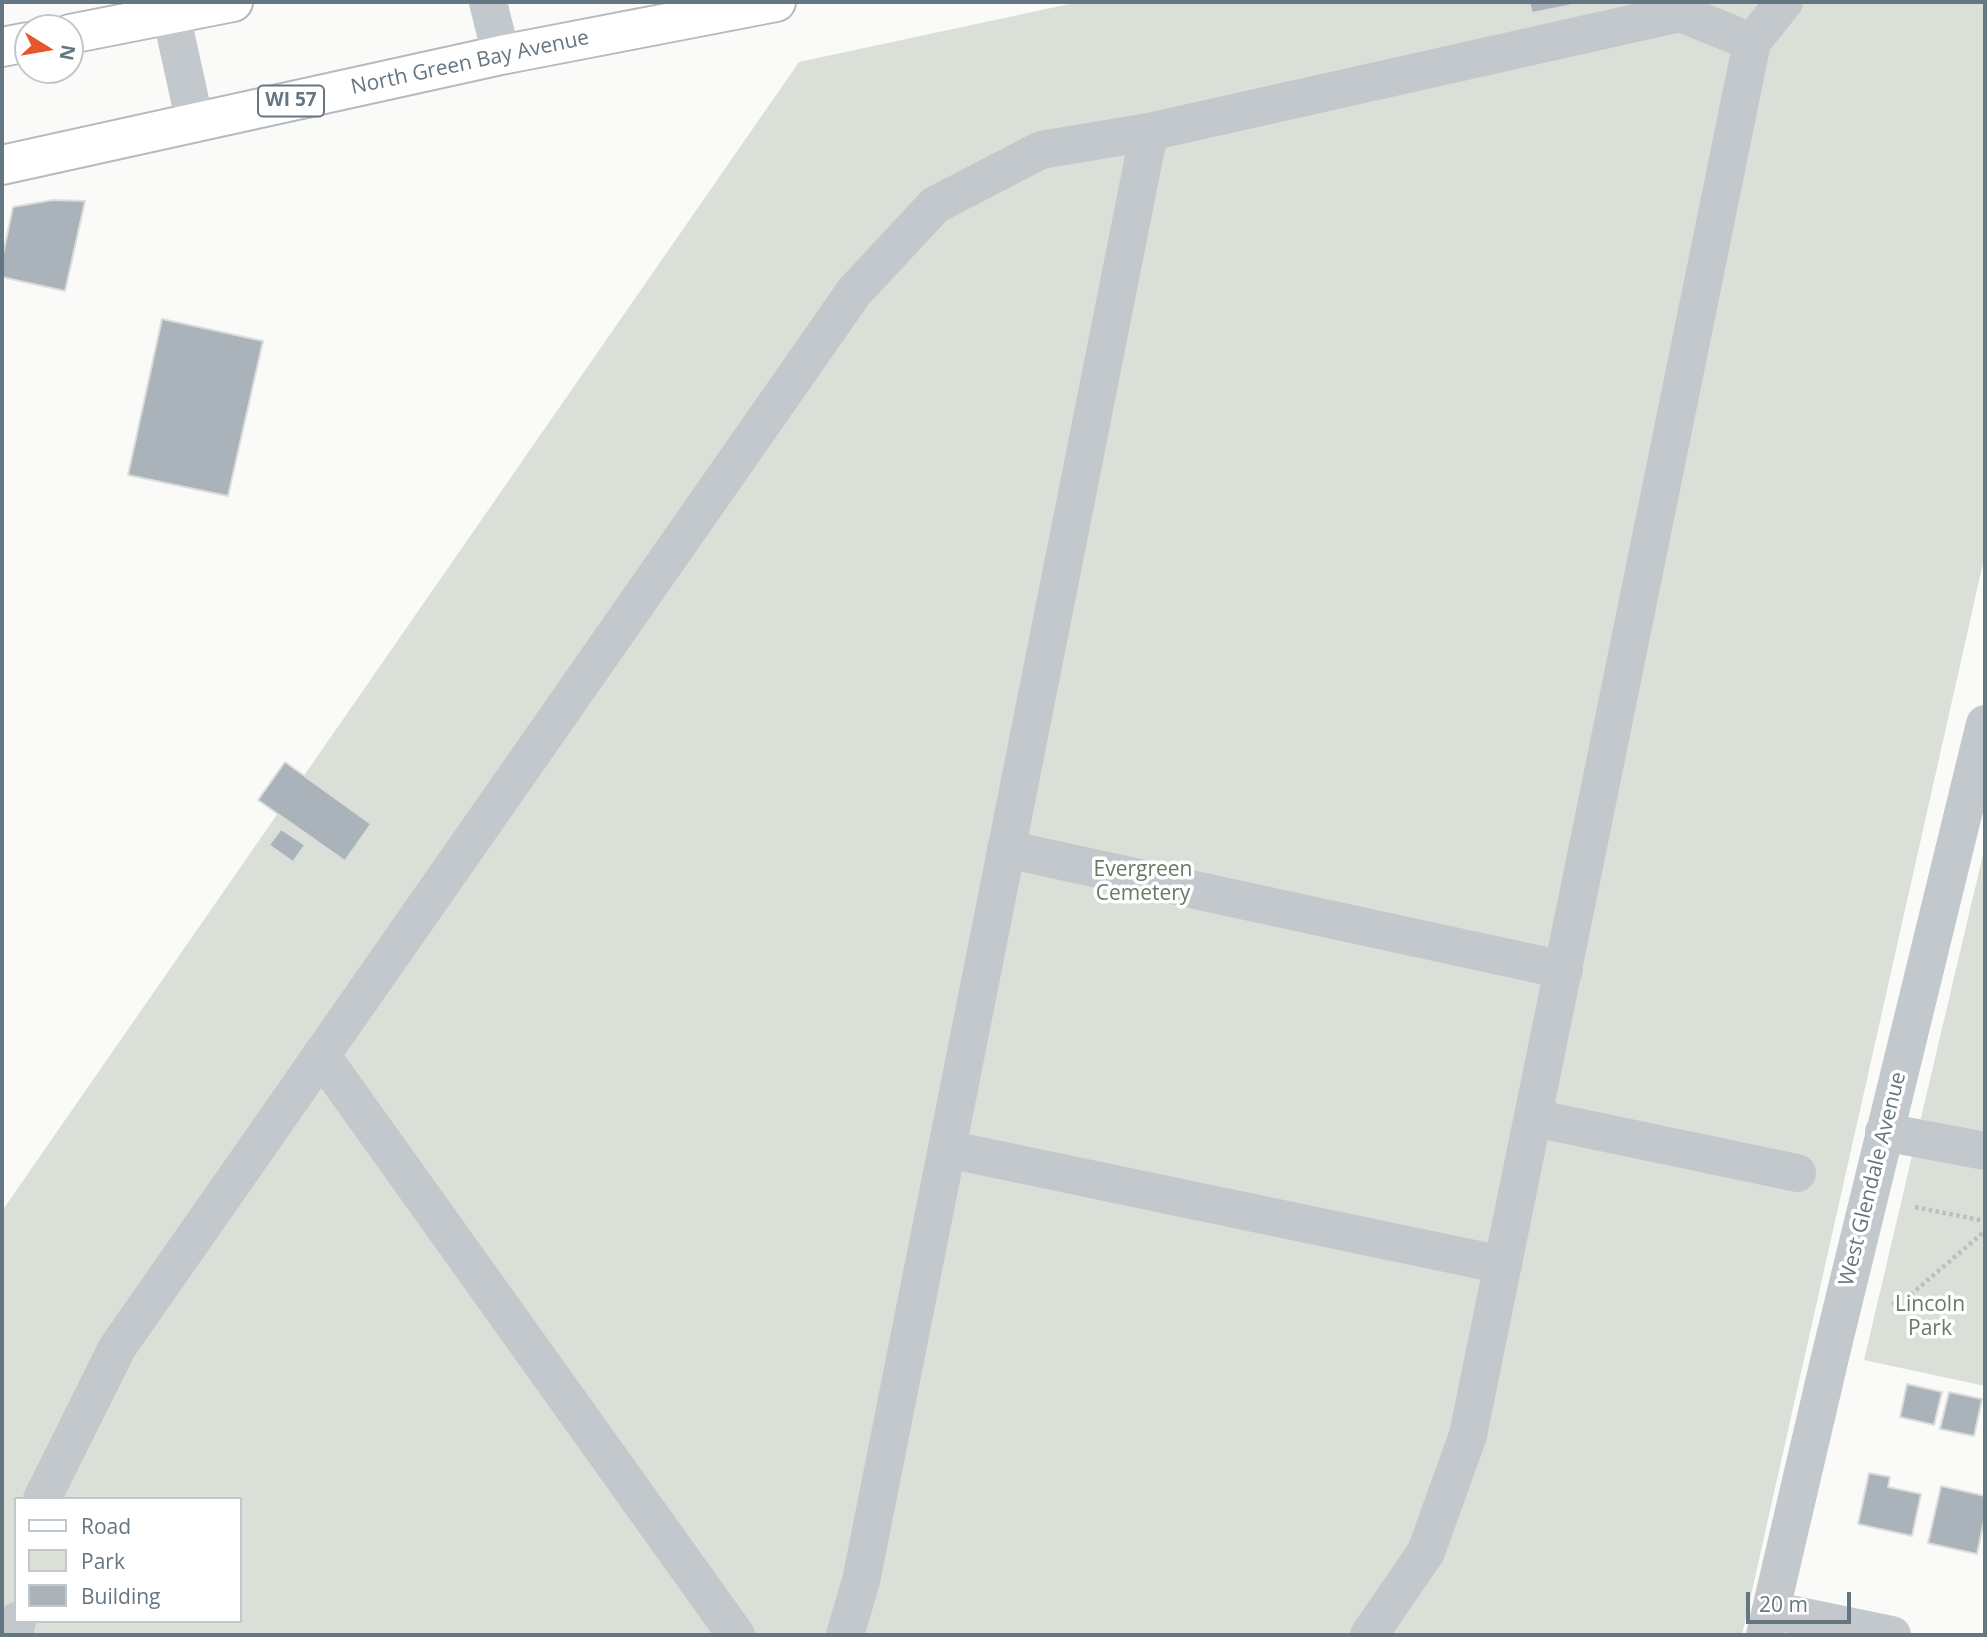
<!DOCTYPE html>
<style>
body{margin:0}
#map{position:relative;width:1987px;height:1637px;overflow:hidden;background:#fafaf8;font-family:"Open Sans",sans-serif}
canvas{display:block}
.frame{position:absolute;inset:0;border:4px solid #657683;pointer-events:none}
.legend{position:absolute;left:14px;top:1497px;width:228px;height:126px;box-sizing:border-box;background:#fff;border:2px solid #c1c8cd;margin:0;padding:9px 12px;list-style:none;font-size:21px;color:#657683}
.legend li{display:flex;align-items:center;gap:14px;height:35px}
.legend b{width:35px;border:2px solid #c1c8cd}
.north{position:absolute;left:14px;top:14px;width:70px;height:70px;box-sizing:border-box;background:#fff;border:2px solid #c1c8cd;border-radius:50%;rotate:101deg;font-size:19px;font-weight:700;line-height:28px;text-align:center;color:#657683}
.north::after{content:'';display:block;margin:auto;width:24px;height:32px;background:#e4572e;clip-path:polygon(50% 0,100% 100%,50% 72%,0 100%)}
.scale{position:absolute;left:1746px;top:1592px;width:105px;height:32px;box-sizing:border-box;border:4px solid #657683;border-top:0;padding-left:9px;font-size:21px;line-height:24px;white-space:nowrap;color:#657683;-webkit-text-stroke:5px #fff;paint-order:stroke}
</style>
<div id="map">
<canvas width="1987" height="1637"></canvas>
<div class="frame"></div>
<ul class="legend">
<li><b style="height:9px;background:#fff"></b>Road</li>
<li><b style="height:19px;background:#dadfd7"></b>Park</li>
<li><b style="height:19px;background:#aab3b9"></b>Building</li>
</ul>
<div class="north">N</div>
<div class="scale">20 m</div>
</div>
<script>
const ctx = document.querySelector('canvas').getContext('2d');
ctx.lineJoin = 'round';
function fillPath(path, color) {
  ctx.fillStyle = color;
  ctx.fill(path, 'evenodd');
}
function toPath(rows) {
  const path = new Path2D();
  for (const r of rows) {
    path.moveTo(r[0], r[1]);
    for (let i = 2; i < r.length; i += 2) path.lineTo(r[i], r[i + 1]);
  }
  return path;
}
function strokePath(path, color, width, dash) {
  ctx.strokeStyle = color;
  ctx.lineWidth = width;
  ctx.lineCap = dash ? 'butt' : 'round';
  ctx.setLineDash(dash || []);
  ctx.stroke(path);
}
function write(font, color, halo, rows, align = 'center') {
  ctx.font = font + ' "Open Sans",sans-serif';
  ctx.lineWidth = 7;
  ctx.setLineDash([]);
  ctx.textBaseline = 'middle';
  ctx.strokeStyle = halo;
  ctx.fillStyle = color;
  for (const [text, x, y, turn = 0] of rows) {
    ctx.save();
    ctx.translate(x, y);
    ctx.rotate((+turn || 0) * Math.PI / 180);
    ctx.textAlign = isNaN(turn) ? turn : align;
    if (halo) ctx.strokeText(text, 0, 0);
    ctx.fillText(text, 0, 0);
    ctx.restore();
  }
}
fillPath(toPath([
 [1079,2,1985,2,1985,554,1742,1635,2,1635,2,1211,799,62],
 [16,1499,240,1499,240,1621,16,1621],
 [1985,846,1985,1386,1864,1360]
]), '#dadfd7');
const building = toPath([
 [1529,2,1587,2,1532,13,1529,2],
 [53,200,85,201,65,291,2,277,2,259,13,207,53,200],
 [162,319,263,341,228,496,128,475,162,319],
 [285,762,371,824,345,861,258,800,285,762],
 [281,829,305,845,293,862,269,845,281,829],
 [1907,1384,1942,1392,1934,1425,1900,1417,1907,1384],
 [1949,1392,1982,1399,1974,1436,1940,1429,1949,1392],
 [1869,1473,1890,1477,1888,1487,1921,1494,1912,1536,1858,1524,1869,1473],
 [1941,1486,1985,1496,1985,1515,1977,1554,1928,1543,1941,1486]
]);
fillPath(building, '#aab3b9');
strokePath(building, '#dcdcda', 2);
const major = toPath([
 [70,34,233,2],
 [2,47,28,42],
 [2,165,501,55,776,2]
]);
strokePath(major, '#b5babe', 42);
strokePath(toPath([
 [1915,1207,1985,1221],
 [1892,1304,1908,1297,1985,1231]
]), '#bbbfc2', 4.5, [3.5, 3.5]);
strokePath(toPath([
 [488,2,501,55],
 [171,14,195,123],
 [1006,849,1564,970],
 [321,1055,736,1635],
 [1534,1118,1797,1173],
 [1884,1132,1985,1151],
 [947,1149,1503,1265],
 [42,1499,117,1348,854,292,935,205,1041,150,1149,132,1680,13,1752,42],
 [1771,1610,1892,1635],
 [14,1635,17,1621],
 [845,1635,861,1581,1149,132],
 [1369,1635,1426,1552,1468,1435,1752,42,1784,2],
 [1765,1635,1831,1353,1985,724]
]), '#c3c8cc', 38);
strokePath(major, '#fff', 38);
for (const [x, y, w] of [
 [291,101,66]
]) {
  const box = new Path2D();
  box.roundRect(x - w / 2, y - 15.5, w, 31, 5);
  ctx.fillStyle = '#fff';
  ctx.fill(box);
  strokePath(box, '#657683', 2);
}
write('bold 19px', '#657683', null, [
 ["WI 57",291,101]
]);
write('21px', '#657683', '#fff', [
 ["North Green Bay Avenue",470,63,-12],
 ["West Glendale Avenue",1873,1179,-76]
]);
write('21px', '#687a64', '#fff', [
 ["Evergreen",1143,870],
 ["Cemetery",1143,894],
 ["Lincoln",1930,1305],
 ["Park",1930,1329]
]);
</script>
